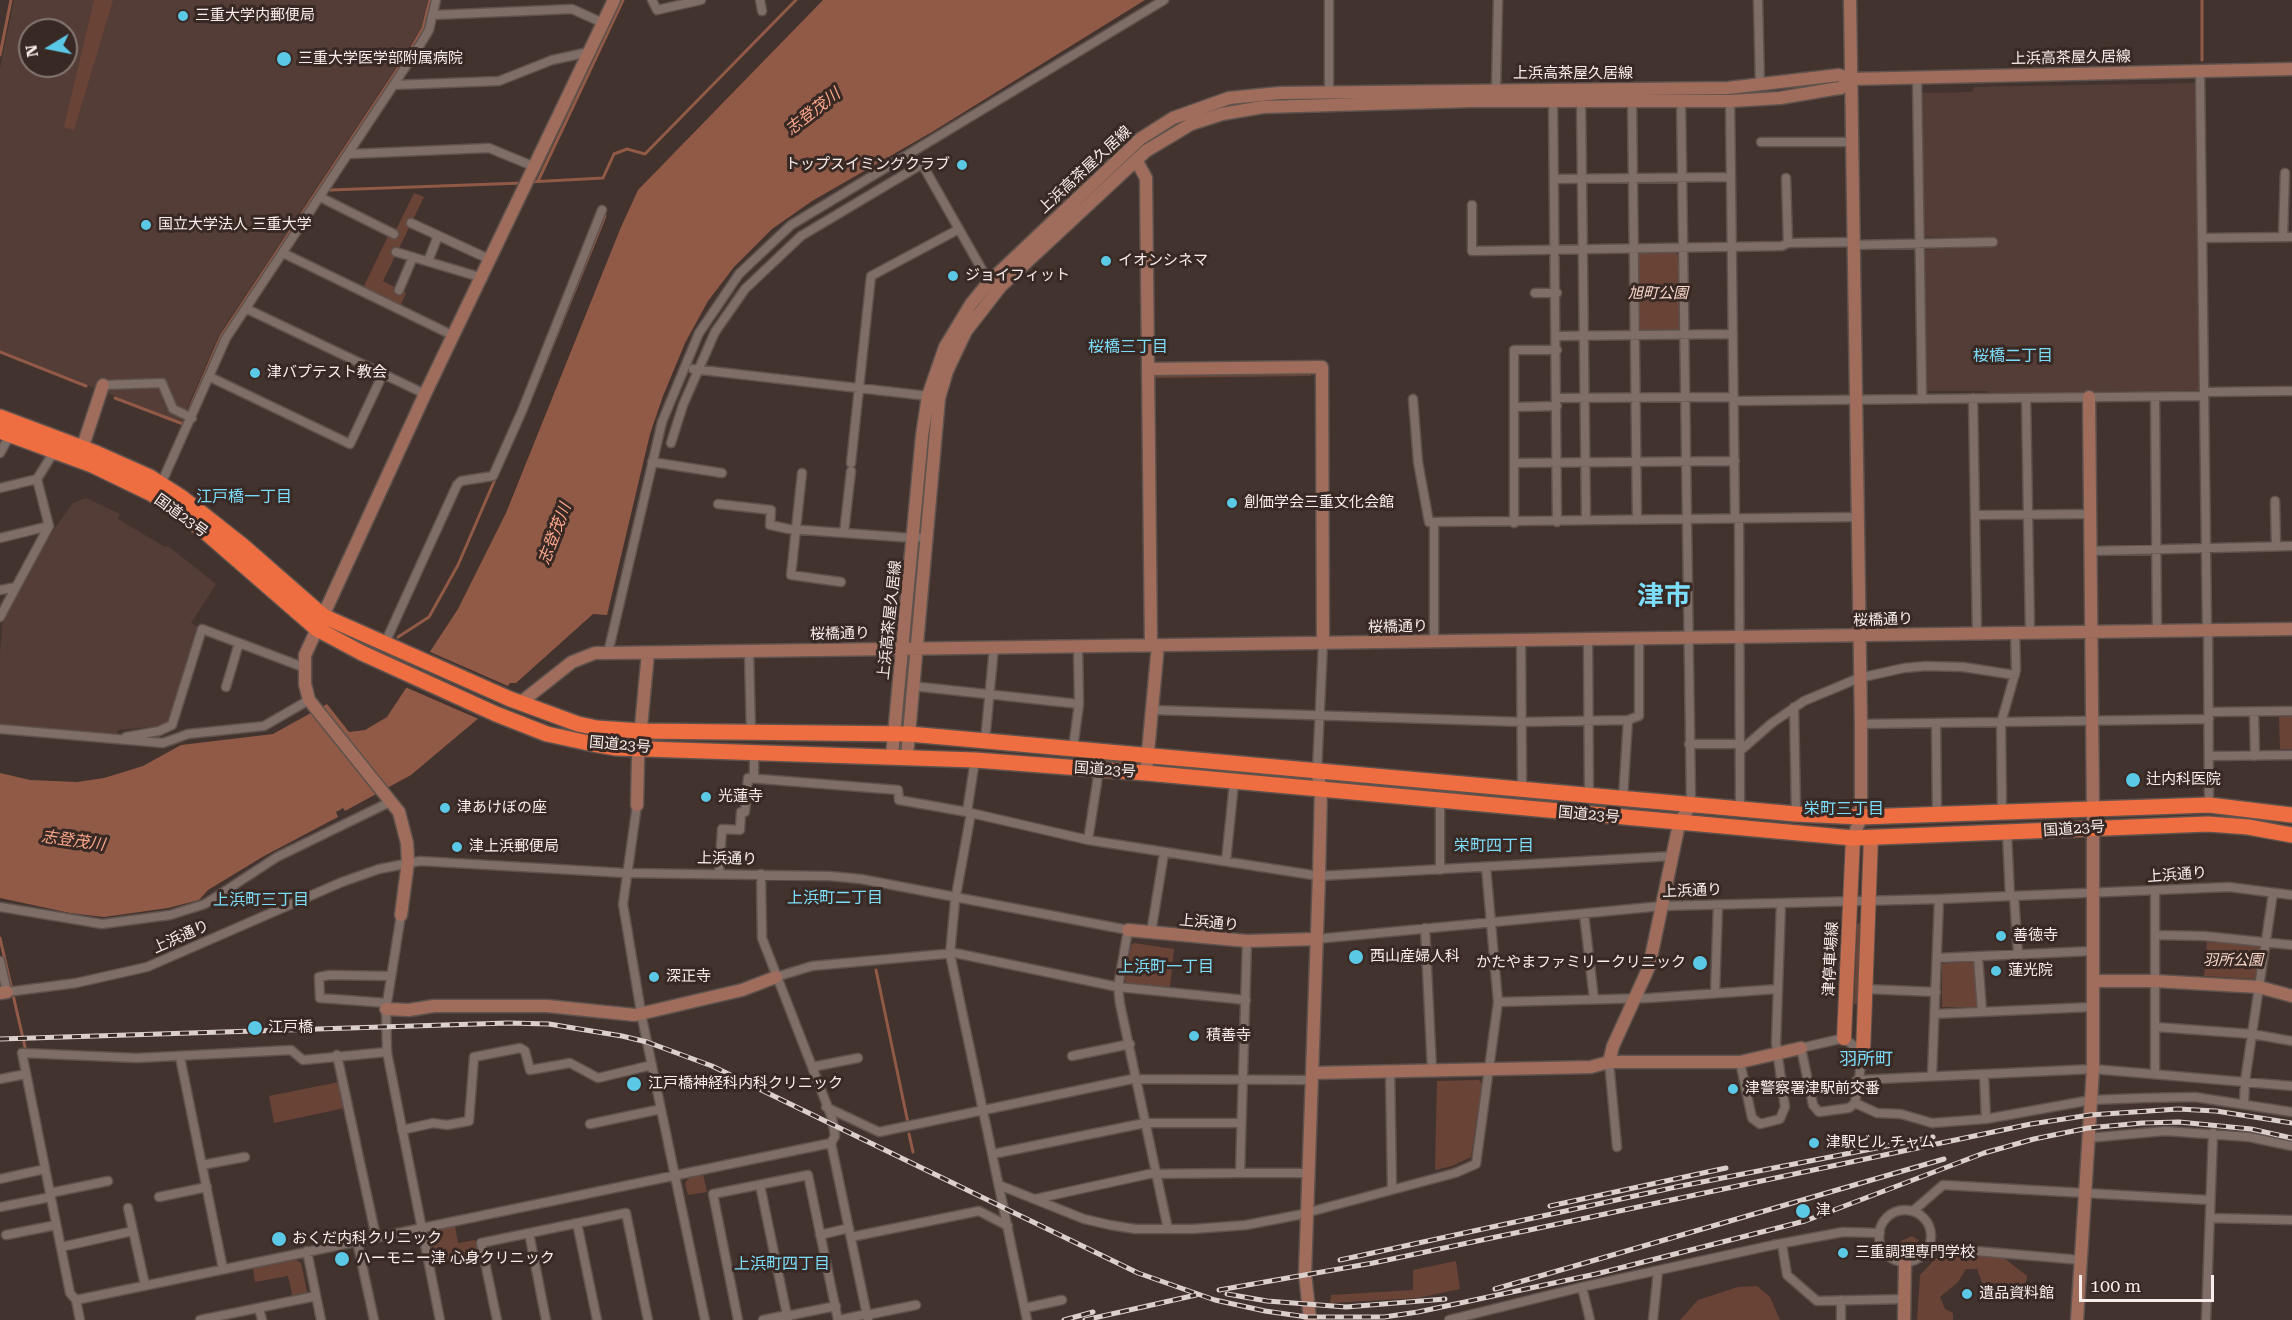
<!DOCTYPE html>
<meta charset="utf-8">
<style>
body{margin:0}
#map{position:relative;width:2292px;height:1320px;overflow:hidden;background:#43332e;font-family:"Roboto Serif",serif}
canvas{display:block}
.north{position:absolute;left:18px;top:18px;width:60px;height:60px;box-sizing:border-box;background:#382924;border:2px solid #857773;border-radius:50%;rotate:260deg;font-size:16px;font-weight:700;line-height:24px;text-align:center;color:#f8edea}
.north::after{content:'';display:block;margin:auto;width:21px;height:27px;background:#5bc8e6;clip-path:polygon(50% 0,100% 100%,50% 72%,0 100%)}
.scale{position:absolute;left:2079px;top:1275px;width:135px;height:27px;box-sizing:border-box;border:3px solid #f8edea;border-top:0;padding-left:8px;font-size:18px;line-height:21px;white-space:nowrap;color:#f8edea;-webkit-text-stroke:4px #382924;paint-order:stroke}
</style>
<div id="map">
<canvas width="2292" height="1320"></canvas>
<div class="north">N</div>
<div class="scale">100 m</div>
</div>
<script>
const ctx = document.querySelector('canvas').getContext('2d');
ctx.lineJoin = 'round';
function fillPath(path, color) {
  ctx.fillStyle = color;
  ctx.fill(path, 'evenodd');
}
function toPath(rows) {
  const path = new Path2D();
  for (const r of rows) {
    if (r.length === 3) {
      path.moveTo(r[0] + r[2], r[1]);
      path.arc(r[0], r[1], r[2], 0, 2 * Math.PI);
      continue;
    }
    path.moveTo(r[0], r[1]);
    for (let i = 2; i < r.length; i += 2) path.lineTo(r[i], r[i + 1]);
  }
  return path;
}
function strokePath(path, color, width, dash) {
  ctx.strokeStyle = color;
  ctx.lineWidth = width;
  ctx.lineCap = dash ? 'butt' : 'round';
  ctx.setLineDash(dash || []);
  ctx.stroke(path);
}
function write(font, color, halo, rows, align = 'center') {
  ctx.font = font + ' "Roboto Serif","Noto Sans JP",serif';
  ctx.lineWidth = 6;
  ctx.setLineDash([]);
  ctx.textBaseline = 'middle';
  ctx.strokeStyle = halo;
  ctx.fillStyle = color;
  for (const [text, x, y, turn = 0] of rows) {
    ctx.save();
    ctx.translate(x, y);
    ctx.rotate((+turn || 0) * Math.PI / 180);
    ctx.textAlign = isNaN(turn) ? turn : align;
    if (halo) ctx.strokeText(text, 0, 0);
    ctx.fillText(text, 0, 0);
    ctx.restore();
  }
}
fillPath(toPath([
 [14,0,428,0,422,26,410,46,219,335,181,422,0,351,0,68],
 [30,30,66,30,66,66,30,66],
 [2198,83,2200,390,1990,394,1987,391,1926,391,1924,250,1996,245,1995,238,1923,237,1921,93,1972,92,1974,87],
 [86,498,120,514,118,519,165,547,168,546,216,584,191,623,198,627,169,722,160,726,118,730,117,734,0,726,0,653,3,618,36,555,73,503]
]), '#543d36');
fillPath(toPath([
 [94,0,113,0,74,130,64,127],
 [414,193,424,197,383,281,406,293,400,306,363,288,389,234,393,236],
 [1640,253,1676,253,1679,257,1680,332,1638,332,1636,257],
 [1311,372,1311,376,1153,378,1157,374],
 [2292,716,2292,749,2280,749,2279,717],
 [1860,923,1858,1003,1854,1004,1857,924],
 [2207,942,2259,945,2262,949,2257,979,2204,976],
 [1134,943,1174,949,1170,987,1127,983,1125,980,1131,945],
 [1974,960,1979,1004,1975,1007,1942,1007,1942,964],
 [1479,1080,1482,1084,1471,1157,1452,1166,1435,1170,1437,1081],
 [339,1082,345,1108,274,1123,269,1096],
 [703,1174,707,1192,688,1195,685,1183,689,1178],
 [455,1226,458,1243,475,1240,479,1253,432,1262,427,1236,432,1230],
 [1912,1236,1918,1240,1916,1249,1907,1253,1897,1251,1897,1243],
 [1940,1254,2004,1258,2027,1276,2026,1283,2021,1286,1998,1285,1989,1287,1982,1283,1977,1269,1966,1269,1958,1282,1940,1297,1945,1309,1953,1313,1953,1320,1917,1320,1920,1275],
 [295,1259,301,1263,307,1291,303,1296,293,1298,288,1276,255,1282,253,1268],
 [1456,1261,1460,1289,1418,1298,1330,1303,1331,1295,1413,1290,1413,1270],
 [1757,1286,1770,1297,1780,1320,1680,1320,1698,1300,1738,1287]
]), '#6a4337');
fillPath(toPath([
 [823,0,1145,0,932,132,812,201,772,229,734,267,708,301,685,343,663,396,650,434,607,615,593,614,516,683,510,683,499,701,411,775,345,811,343,808,336,812,338,817,264,856,208,890,199,900,168,908,104,917,70,913,0,898,0,773,30,780,77,782,104,778,143,766,181,745,273,734,327,704,349,732,365,730,387,717,458,609,506,513,621,227,638,190]
]), '#915a47');
fillPath(toPath([
 [428,651,508,686,518,685,511,686,501,703,481,720,405,687]
]), '#43332e');
strokePath(toPath([
 [2202,0,2202,60],
 [0,55,11,0],
 [538,181,623,0],
 [529,182,603,178,614,154,627,149,645,154,796,0],
 [330,190,523,183],
 [0,352,86,386],
 [536,386,605,216],
 [115,398,183,424,221,336,412,47,423,28,430,0],
 [398,637,429,617,458,565,496,477],
 [0,938,25,1047],
 [876,970,908,1123],
 [909,1134,913,1152]
]), '#915a47', 3);
const street = toPath([
 [652,0,657,10,701,0],
 [760,0,762,11],
 [1329,0,1329,91],
 [1758,0,1760,86],
 [433,15,572,9,603,23],
 [2200,72,2207,630],
 [1917,77,1922,399],
 [394,85,499,81,552,60,589,52],
 [1496,90,1498,0],
 [1553,101,1557,522],
 [1581,101,1586,520],
 [1632,101,1637,520],
 [1681,101,1691,804],
 [1730,101,1735,519],
 [1761,142,1853,142],
 [349,154,489,148,535,167],
 [1786,178,1788,243],
 [1554,179,1731,177],
 [320,197,394,234],
 [1472,205,1472,251,1782,246,1788,243,1854,242],
 [411,223,491,260],
 [2283,237,2285,173],
 [2202,238,2292,237],
 [1854,245,1993,242],
 [396,252,483,278],
 [283,253,454,336],
 [428,261,438,236],
 [399,290,413,257],
 [1535,293,1557,293],
 [247,309,425,394],
 [1557,336,1733,334],
 [693,369,928,396],
 [210,377,350,444,383,374],
 [103,385,162,383,173,409,192,418],
 [2204,392,2292,391],
 [2155,397,2157,630],
 [1557,398,1734,397],
 [1973,398,1977,633],
 [2026,398,2030,632],
 [1413,399,1418,462,1429,522,1858,517],
 [1734,401,2204,396],
 [1515,407,1557,406],
 [671,443,683,405,715,332,745,289,801,236,922,164,989,282],
 [0,453,10,435],
 [652,462,722,473],
 [851,463,871,276,959,229],
 [1514,463,1735,461],
 [802,473,791,575,841,582],
 [161,484,226,338,420,45,429,30,436,0],
 [0,488,37,479,52,455,57,456],
 [2275,501,2276,546],
 [718,504,771,510,770,525,789,529,913,538,926,537],
 [1975,515,2091,514],
 [1739,519,1740,808],
 [1514,523,1514,350,1557,350],
 [844,533,851,471],
 [0,538,49,526],
 [2091,551,2292,546],
 [0,590,16,587,49,526,37,479],
 [0,617,16,587],
 [2208,630,2209,805],
 [1588,639,1589,795],
 [1521,640,1522,788],
 [1434,642,1434,524],
 [385,643,457,485,461,481,493,476,522,411,602,210],
 [749,651,751,733],
 [608,653,662,422,699,333,739,274,791,225,1164,0],
 [912,686,1079,704],
 [226,687,239,643],
 [1794,707,1796,814],
 [1153,710,1523,722,1628,720,1639,716,1639,638],
 [2209,712,2292,711],
 [2254,712,2255,756],
 [1936,723,1937,815],
 [1861,724,2209,719],
 [0,729,163,743,188,734,264,726,309,700],
 [126,737,159,731,172,725,202,629,303,667],
 [985,741,994,647],
 [1689,744,1741,744],
 [1073,748,1079,704,1078,646],
 [1741,750,1772,723,1804,701,1859,678,1904,668,1926,666,1963,667,2015,675],
 [2209,756,2292,755],
 [975,760,967,812,971,813,955,901,950,954,1027,1320],
 [1317,771,1323,643],
 [754,778,754,752],
 [1623,798,1628,720],
 [1440,801,1440,870],
 [637,805,623,904,642,1018,705,1320],
 [2002,812,2001,723,2016,670,2015,632],
 [971,813,1088,840,1319,876,1673,856],
 [2007,834,2010,896],
 [1088,840,1099,770],
 [1226,861,1234,783],
 [719,873,722,829,740,830,741,812,745,812,748,778,898,790,899,800,967,812],
 [761,874,762,938,832,1118,835,1136,831,1143,868,1320],
 [2014,896,2018,954],
 [0,907,102,924,170,915,205,904,277,857,392,801],
 [1584,914,1594,999],
 [401,915,386,1009,387,1052,440,1320],
 [1425,928,1432,1070],
 [1151,933,1164,853],
 [2156,935,2204,936,2292,945],
 [1316,939,1662,906,1939,899,2229,887,2292,895],
 [1247,941,1240,1173,1308,1173],
 [1978,957,1982,1011],
 [1937,958,2092,951],
 [0,961,7,992,76,983,147,967,342,882,379,869,420,861,625,873,829,876,861,879,1128,930,1118,987,1120,1004,1168,1229],
 [776,977,812,966,955,953,1118,987,1246,1000],
 [1865,989,1936,992],
 [1715,993,1718,905],
 [1498,1002,1650,998,1778,989],
 [387,1003,320,998,319,977,330,975,391,976],
 [1935,1014,2092,1007],
 [2156,1027,2252,1034,2292,1041],
 [1844,1038,1863,1053,1855,1103,1849,1108,1819,1112,1813,1105,1801,1048,1844,1038],
 [337,1055,376,1237],
 [1072,1056,1130,1044],
 [180,1057,223,1269],
 [1609,1062,1617,1147],
 [1740,1062,1752,1118,1760,1124,1780,1119,1785,1107,1776,1043,1781,903],
 [813,1070,817,1066,858,1058],
 [1390,1071,1392,1189],
 [2155,1073,2155,892],
 [1984,1074,1986,1119],
 [1932,1075,1939,899],
 [0,1079,26,1074],
 [1857,1080,2093,1069,2292,1086],
 [1855,1103,1877,1113,1901,1114,1932,1123,1986,1119,2091,1100,2143,1098,2195,1097,2292,1112],
 [2244,1103,2245,1081,2273,893],
 [826,1107,879,1132,1132,1079,1305,1080],
 [590,1124,661,1109],
 [402,1130,433,1123,447,1125,469,1121,474,1057,520,1048,525,1051,530,1070,570,1063,598,1078,652,1065],
 [2088,1138,2165,1131,2249,1137,2292,1146],
 [993,1154,1145,1123,1241,1123],
 [202,1165,245,1157],
 [0,1179,45,1169],
 [760,1185,788,1320],
 [999,1185,1084,1219,1110,1225,1135,1229,1193,1229,1246,1225,1298,1215,1455,1173,1476,1164,1498,1002,1486,867],
 [50,1193,108,1181],
 [159,1197,207,1187],
 [1035,1199,1149,1174,1240,1173],
 [0,1207,51,1197],
 [128,1208,145,1285],
 [1905,1236,26],
 [1913,1211,1943,1185,2209,1200],
 [2210,1218,2292,1220],
 [577,1223,597,1320],
 [529,1233,546,1320],
 [6,1235,56,1225],
 [820,1235,849,1228],
 [851,1237,979,1211,1008,1226],
 [357,1241,374,1320],
 [1782,1244,1787,1275,1817,1301,1904,1299],
 [61,1247,133,1231],
 [1929,1247,2081,1260],
 [307,1251,321,1320],
 [1582,1287,1590,1320],
 [76,1300,831,1143],
 [1841,1300,1841,1320],
 [259,1308,262,1320],
 [1025,1308,1062,1300],
 [867,1315,916,1305],
 [787,1316,836,1306],
 [80,1320,76,1300,70,1293,22,1053,137,1058,291,1050,303,1060,387,1052],
 [200,1320,316,1296],
 [497,1320,481,1243,626,1213,648,1320],
 [738,1320,713,1194,808,1175,838,1320],
 [763,1320,787,1315],
 [839,1320,867,1314],
 [1449,1320,1582,1287,1773,1245,1843,1232,1880,1233],
 [1653,1320,1658,1271],
 [2206,1320,2213,1133]
]);
const secondary = toPath([
 [1850,0,1861,724,1861,817,1853,838],
 [1136,160,1146,178,1151,645],
 [1148,369,1322,367,1323,643],
 [80,455,103,385],
 [520,703,572,662,595,653,608,653,2292,629],
 [892,756,922,436,928,396,945,347,971,304,989,282,1140,139,1173,118,1229,98,1280,93,1728,88,1839,75,1851,79,2292,69],
 [907,756,939,398,947,371,966,331,1001,286,1146,151,1191,124,1222,114,1263,107,1472,101,1730,101,1780,98,1833,89,1841,88,1851,79],
 [1146,773,1158,645],
 [637,805,638,759,648,653],
 [401,915,408,862,407,843,399,812,309,700,305,684,305,655,425,394,614,0],
 [1128,930,1247,941,1316,939],
 [2093,981,2155,981,2259,987,2292,996],
 [0,993,7,992],
 [386,1009,409,1010,434,1006,547,1006,635,1015,742,990,776,977],
 [1609,1062,1613,1046,1649,967,1679,824,1691,804],
 [1313,1073,1591,1067,1609,1062,1740,1062,1801,1048],
 [1310,1320,1305,1273,1319,876,1321,790,1317,771],
 [1904,1320,1905,1263],
 [2077,1320,2093,1069,2093,808,2089,397]
]);
const primary = toPath([
 [1844,1038,1853,838],
 [1863,1053,1871,837]
]);
const highway = toPath([
 [0,417,96,453,150,477,181,497,243,546,323,616,510,699,578,724,597,728,640,731,909,734,1796,814,1861,817,2209,805,2292,815],
 [0,431,92,465,152,494,202,529,317,629,362,653,496,714,547,734,593,744,616,748,975,760,1146,773,1853,838,2208,824,2248,827,2292,835]
]);
strokePath(street, '#5f524d', 11);
strokePath(secondary, '#5f524d', 15);
strokePath(primary, '#5f524d', 16);
strokePath(highway, '#5f524d', 18);
strokePath(street, '#7f6d67', 8);
strokePath(secondary, '#a06d5c', 12);
strokePath(primary, '#c26d50', 14);
strokePath(highway, '#ee6d41', 15);
const rail = toPath([
 [0,1039,508,1023,549,1024,622,1036,647,1042,712,1066,1138,1273,1215,1300,1265,1311,1307,1317,1384,1317,1418,1312,1596,1274,1805,1221,1984,1153,2034,1139,2088,1128,2142,1123,2179,1122,2251,1129,2292,1138],
 [1550,1206,1726,1168],
 [1340,1260,1676,1187,1933,1137],
 [1495,1289,1944,1159],
 [1219,1290,1373,1263,2031,1124,2090,1115,2178,1109,2216,1111,2292,1123],
 [1227,1294,1267,1301,1346,1307,1445,1299],
 [1064,1320,1093,1312],
 [1085,1320,1196,1295]
]);
strokePath(rail, '#dcd0cd', 5);
strokePath(rail, '#382924', 3, [9]);
for (const [x, y, r, color] of [
 [183,16,6,"#5bc8e6"],
 [284,59,8,"#5bc8e6"],
 [962,165,6,"#5bc8e6"],
 [146,225,6,"#5bc8e6"],
 [1106,261,6,"#5bc8e6"],
 [953,276,6,"#5bc8e6"],
 [255,373,6,"#5bc8e6"],
 [1232,503,6,"#5bc8e6"],
 [2133,780,8,"#5bc8e6"],
 [706,797,6,"#5bc8e6"],
 [445,808,6,"#5bc8e6"],
 [457,847,6,"#5bc8e6"],
 [2001,936,6,"#5bc8e6"],
 [1356,957,8,"#5bc8e6"],
 [1700,963,8,"#5bc8e6"],
 [1996,971,6,"#5bc8e6"],
 [654,977,6,"#5bc8e6"],
 [255,1028,8,"#5bc8e6"],
 [1194,1036,6,"#5bc8e6"],
 [634,1084,8,"#5bc8e6"],
 [1733,1089,6,"#5bc8e6"],
 [1814,1143,6,"#5bc8e6"],
 [1803,1211,8,"#5bc8e6"],
 [279,1239,8,"#5bc8e6"],
 [1843,1253,6,"#5bc8e6"],
 [342,1259,8,"#5bc8e6"],
 [1967,1294,6,"#5bc8e6"]
]) {
  const dot = new Path2D();
  dot.arc(x, y, r, 0, 2 * Math.PI);
  ctx.fillStyle = color;
  ctx.fill(dot);
  strokePath(dot, '#382924', 2);
}
write('15px', '#f8edea', '#382924', [
 ["三重大学内郵便局",195,16],
 ["三重大学医学部附属病院",298,59],
 ["トップスイミングクラブ",950,165,"right"],
 ["国立大学法人 三重大学",158,225],
 ["イオンシネマ",1118,261],
 ["ジョイフィット",965,276],
 ["津バプテスト教会",267,373],
 ["創価学会三重文化会館",1244,503],
 ["辻内科医院",2146,780],
 ["光蓮寺",718,797],
 ["津あけぼの座",457,808],
 ["津上浜郵便局",469,847],
 ["善徳寺",2013,936],
 ["西山産婦人科",1370,957],
 ["かたやまファミリークリニック",1686,963,"right"],
 ["蓮光院",2008,971],
 ["深正寺",666,977],
 ["江戸橋",268,1028],
 ["積善寺",1206,1036],
 ["江戸橋神経科内科クリニック",648,1084],
 ["津警察署津駅前交番",1745,1089],
 ["津駅ビル チャム",1826,1143],
 ["津",1816,1211],
 ["おくだ内科クリニック",292,1239],
 ["三重調理専門学校",1855,1253],
 ["ハーモニー津 心身クリニック",356,1259],
 ["遺品資料館",1979,1294]
], 'left');
write('15px', '#f8edea', '#382924', [
 ["上浜高茶屋久居線",2071,58,-1],
 ["上浜高茶屋久居線",1573,74],
 ["上浜高茶屋久居線",1085,170,-43],
 ["国道23号",181,516,36],
 ["上浜高茶屋久居線",890,620,-84],
 ["桜橋通り",1883,620,-2],
 ["桜橋通り",1398,627,-1],
 ["桜橋通り",840,634,-1],
 ["国道23号",620,745,5],
 ["国道23号",1105,770,4],
 ["国道23号",1589,815,5],
 ["国道23号",2074,829,-4],
 ["上浜通り",727,859,1],
 ["上浜通り",2177,875,-4],
 ["上浜通り",1692,891,-2],
 ["上浜通り",1209,923,5],
 ["上浜通り",181,937,-24],
 ["津停車場線",1831,959,-87]
]);
write('italic 15px', '#fbd7cb', '#382924', [
 ["旭町公園",1658,294],
 ["羽所公園",2233,961]
]);
write('italic 16px', '#fda78b', '#382924', [
 ["志登茂川",813,112,-38],
 ["志登茂川",555,534,-69],
 ["志登茂川",73,841,8]
]);
write('16px', '#7cddfa', '#382924', [
 ["桜橋三丁目",1128,347],
 ["桜橋二丁目",2013,356],
 ["江戸橋一丁目",244,497],
 ["栄町三丁目",1844,809],
 ["栄町四丁目",1494,846],
 ["上浜町二丁目",835,898],
 ["上浜町三丁目",261,900],
 ["上浜町一丁目",1166,967],
 ["上浜町四丁目",782,1264]
]);
write('18px', '#7cddfa', '#382924', [
 ["羽所町",1866,1060]
]);
write('bold 27px', '#7cddfa', '#382924', [
 ["津市",1664,597]
]);
</script>
